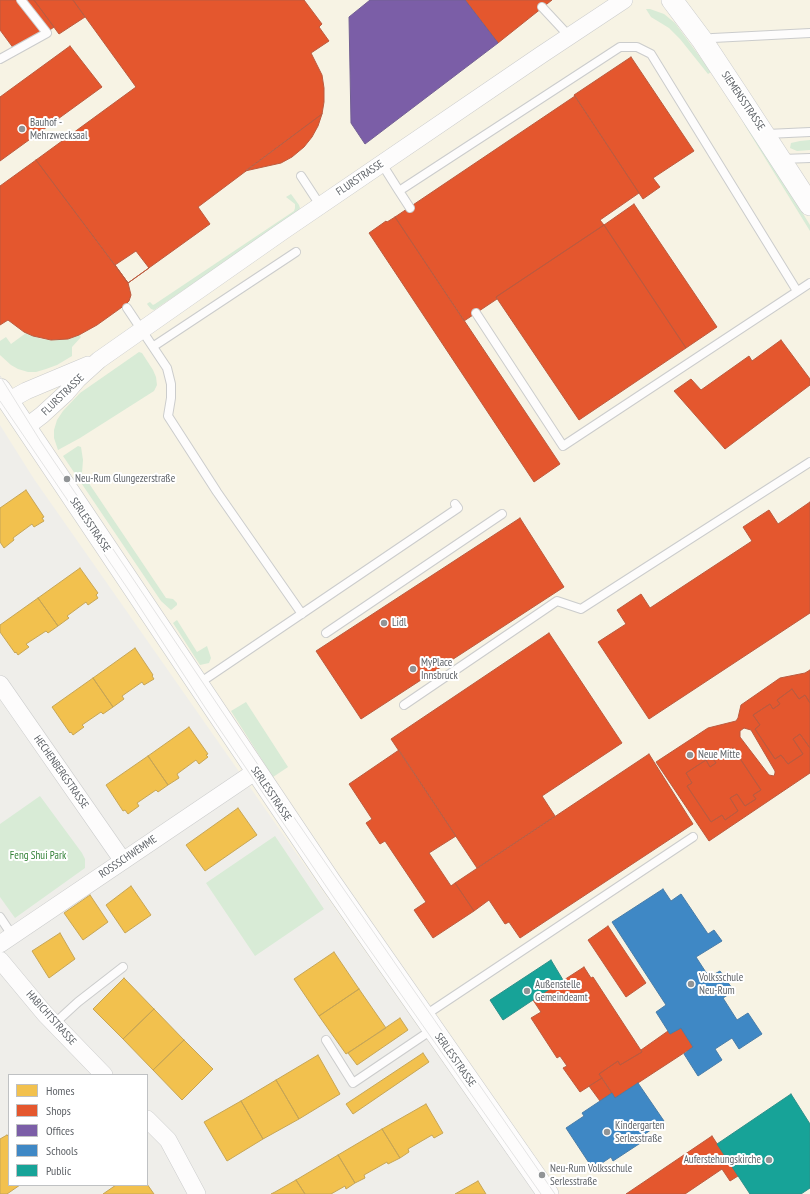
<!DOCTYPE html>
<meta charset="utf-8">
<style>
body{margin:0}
#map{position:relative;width:810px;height:1194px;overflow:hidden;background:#efeeea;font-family:"PT Sans Narrow",sans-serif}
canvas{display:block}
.legend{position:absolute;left:8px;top:1074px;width:140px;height:112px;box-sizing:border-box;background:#fff;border:1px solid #bfc1c3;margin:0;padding:5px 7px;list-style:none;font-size:12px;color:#5f6368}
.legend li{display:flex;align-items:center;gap:8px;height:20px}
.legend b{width:20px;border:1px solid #bfc1c3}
</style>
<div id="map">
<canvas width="810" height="1194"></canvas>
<ul class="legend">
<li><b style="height:11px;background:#f2c14e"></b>Homes</li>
<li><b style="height:11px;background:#e4572e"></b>Shops</li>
<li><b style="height:11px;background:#7b5ea7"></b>Offices</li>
<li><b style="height:11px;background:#3f88c5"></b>Schools</li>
<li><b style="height:11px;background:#17a398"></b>Public</li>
</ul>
</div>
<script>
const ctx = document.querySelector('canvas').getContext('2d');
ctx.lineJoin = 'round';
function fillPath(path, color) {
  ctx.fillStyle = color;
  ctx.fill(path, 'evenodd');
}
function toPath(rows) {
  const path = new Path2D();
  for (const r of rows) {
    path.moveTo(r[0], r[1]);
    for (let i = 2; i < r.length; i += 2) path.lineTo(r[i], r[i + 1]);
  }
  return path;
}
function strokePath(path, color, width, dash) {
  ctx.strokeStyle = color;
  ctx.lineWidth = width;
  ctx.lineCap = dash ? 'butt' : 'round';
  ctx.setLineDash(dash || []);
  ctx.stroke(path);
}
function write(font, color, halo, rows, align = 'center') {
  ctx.font = font + ' "PT Sans Narrow",sans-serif';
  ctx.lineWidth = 4;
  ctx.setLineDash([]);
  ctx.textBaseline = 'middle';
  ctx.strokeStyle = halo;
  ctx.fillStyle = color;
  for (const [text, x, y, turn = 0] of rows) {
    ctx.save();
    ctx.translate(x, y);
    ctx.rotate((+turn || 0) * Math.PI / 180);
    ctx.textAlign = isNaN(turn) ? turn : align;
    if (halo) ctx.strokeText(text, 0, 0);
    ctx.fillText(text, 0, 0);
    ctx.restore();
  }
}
fillPath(toPath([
 [0,0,810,0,810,1194,535,1194,34,479,0,425]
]), '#f7f3e4');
fillPath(toPath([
 [646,9,650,9,664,14,675,23,711,72,708,74,680,39,669,28,651,17],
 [746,122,810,225,810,231,744,124],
 [810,140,810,150,797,151,790,148,791,143,800,141],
 [291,194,299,205,300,208,299,212,154,310,151,309,147,304,148,303,150,302,153,305,155,304,294,211,295,208,295,204,286,197],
 [26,333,41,339,51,340,68,339,79,335,81,337,72,347,72,356,57,365,46,369,36,372,28,372,18,369,11,365,0,355,0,341,6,337,11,344],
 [139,352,142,353,153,370,156,377,157,385,154,391,80,438,58,450,54,438,54,430,57,420,63,411,80,393],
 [78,446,81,447,83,460,82,473,166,598,173,599,177,603,177,605,171,610,161,601,63,456],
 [177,620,197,652,207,646,211,658,209,663,200,665,173,623],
 [246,702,288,767,273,777,231,711],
 [40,796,82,853,85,859,85,868,15,918,0,897,0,824],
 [275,836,324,909,255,956,206,883]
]), '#d8ebd6');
const homes = toPath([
 [26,490,44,517,42,518,44,521,34,527,32,524,13,538,14,540,4,548,0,542,0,508,26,490],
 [80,568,98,593,96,595,98,598,88,605,86,602,67,616,69,618,58,626,38,598,80,568],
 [38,598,58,626,48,633,46,631,26,644,29,647,18,655,16,652,15,653,0,632,0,625,38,598],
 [135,648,153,675,152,676,154,679,144,685,142,682,122,696,124,699,113,707,93,678,135,648],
 [93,678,113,707,103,714,101,712,82,725,84,727,73,735,71,732,70,733,52,707,93,678],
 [189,727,208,754,206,755,208,757,199,764,196,760,177,774,179,778,168,785,148,756,189,727],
 [148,756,168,785,158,792,156,790,137,803,139,806,128,814,125,810,123,811,106,785,148,756],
 [238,808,257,835,205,871,186,845,238,808],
 [131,886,151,915,125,933,106,905,131,886],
 [90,895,108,922,83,940,64,913,90,895],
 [60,933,75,959,49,978,32,951,60,933],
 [334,952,359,989,319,1016,294,979,334,952],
 [124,978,154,1009,123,1039,93,1009,124,978],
 [359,989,386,1028,346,1054,319,1016,359,989],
 [154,1009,184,1040,153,1070,123,1039,154,1009],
 [400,1018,408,1030,357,1065,348,1053,400,1018],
 [184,1040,213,1069,182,1100,153,1070,184,1040],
 [423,1053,429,1062,353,1114,346,1104,423,1053],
 [318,1055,340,1094,299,1119,276,1080,318,1055],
 [276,1080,299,1119,263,1139,241,1101,276,1080],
 [241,1101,263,1139,227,1161,204,1122,241,1101],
 [426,1104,443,1133,434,1138,432,1135,408,1149,409,1152,400,1158,382,1129,426,1104],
 [382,1129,400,1158,388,1164,387,1162,364,1175,365,1178,355,1183,338,1155,382,1129],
 [7,1135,9,1137,9,1185,20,1185,7,1194,0,1194,0,1139,7,1135],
 [338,1155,355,1183,346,1189,345,1186,331,1194,305,1194,296,1180,338,1155],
 [296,1180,305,1194,271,1194,275,1192,296,1180],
 [478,1181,486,1194,455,1194,478,1181],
 [147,1184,154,1194,103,1194,116,1185,147,1184]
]);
fillPath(homes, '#f2c14e');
strokePath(homes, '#c6a556', 1);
const shops = toPath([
 [0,0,34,0,54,27,17,53,0,30,0,0],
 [34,0,73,0,85,17,59,34,34,0],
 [73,0,304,0,322,24,319,27,329,41,311,53,322,75,324,88,324,102,322,114,198,207,210,224,128,283,36,160,136,87,73,0],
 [465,0,552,0,498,43,465,0],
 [70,46,102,87,0,161,0,97,70,46],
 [631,57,694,151,653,178,660,187,643,199,574,95,631,57],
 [575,96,639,193,600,220,604,225,496,297,497,299,464,321,395,217,575,96],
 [322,114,318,126,312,137,304,147,292,157,281,163,245,171,322,114],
 [36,160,115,265,128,283,131,295,129,301,125,305,97,325,79,335,68,339,51,340,33,336,24,332,8,320,0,325,0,186,36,160],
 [634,204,717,327,686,348,604,225,634,204],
 [395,217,560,464,534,482,369,233,386,221,387,222,395,217],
 [604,225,686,348,579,420,496,297,604,225],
 [136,251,149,268,128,283,115,265,136,251],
 [781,340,810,379,810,385,725,449,674,391,691,379,701,390,749,356,752,361,781,340],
 [810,502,810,613,649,719,598,642,626,624,617,610,641,594,650,608,752,541,743,527,769,510,778,524,810,502],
 [520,518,564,587,361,719,316,651,520,518],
 [549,633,622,743,542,796,555,816,477,868,391,739,549,633],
 [810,670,810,703,805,695,799,699,792,689,777,700,780,704,773,709,770,704,753,715,760,725,755,729,775,759,781,755,788,764,803,754,793,739,800,734,810,748,810,773,709,841,656,762,708,728,736,721,738,718,741,705,780,678,805,673,810,670],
 [744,728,751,730,775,771,775,773,774,776,769,775,740,737,740,731,744,728],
 [733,748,761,790,753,795,756,799,745,806,737,794,730,798,738,811,725,820,722,815,711,822,687,786,692,783,686,773,706,760,710,767,716,763,711,756,722,749,725,754,733,748],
 [792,689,799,699,805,695,810,703,810,748,800,734,793,739,803,754,788,764,781,755,775,759,755,729,760,725,753,715,770,704,773,709,780,704,777,700,792,689],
 [733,748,761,790,753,795,756,799,745,806,737,794,730,798,738,811,725,820,722,815,711,822,687,786,692,783,686,773,706,760,710,767,716,763,711,756,722,749,725,754,733,748],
 [399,750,456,836,429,853,451,886,455,883,474,911,433,938,414,910,426,902,385,841,380,844,366,823,372,819,349,784,399,750],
 [649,754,693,824,520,938,509,922,505,924,489,900,474,911,455,883,649,754],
 [608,926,646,983,626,997,588,940,608,926],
 [584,967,591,978,593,977,642,1052,620,1065,618,1061,599,1074,602,1078,580,1092,563,1068,567,1066,560,1056,557,1058,531,1018,541,1012,533,1000,584,967],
 [681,1028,693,1047,615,1098,599,1074,618,1061,620,1065,642,1052,641,1050,668,1031,670,1034,681,1028],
 [602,1078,612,1093,600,1101,589,1086,602,1078],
 [712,1136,738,1176,730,1181,722,1169,685,1194,626,1194,712,1136]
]);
fillPath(shops, '#e4572e');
strokePath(shops, '#bc5b3f', 1);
const offices = toPath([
 [370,0,465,0,498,43,365,144,351,123,349,17,370,0]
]);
fillPath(offices, '#7b5ea7');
strokePath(offices, '#736094', 1);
const schools = toPath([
 [663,889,671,901,681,894,708,934,714,930,722,941,696,957,709,977,720,971,734,991,723,998,737,1020,748,1013,762,1034,739,1049,732,1038,715,1049,722,1060,698,1076,684,1054,693,1047,681,1028,670,1034,668,1031,656,1012,666,1005,612,922,663,889],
 [638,1083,664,1121,639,1138,642,1142,613,1161,611,1157,593,1169,566,1128,584,1116,582,1113,612,1093,615,1098,638,1083]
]);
fillPath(schools, '#3f88c5');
strokePath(schools, '#497da9', 1);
const public = toPath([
 [551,960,563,980,503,1020,490,1000,551,960],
 [791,1094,810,1124,810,1188,801,1194,750,1194,717,1144,791,1094]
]);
fillPath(public, '#17a398');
strokePath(public, '#2d908a', 1);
const service = toPath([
 [542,7,569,36],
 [703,40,713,38,810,33],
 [0,59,47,33,21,0],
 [767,134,810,132],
 [782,159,810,158],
 [382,164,399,191,620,47,637,47,651,54,797,291],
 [301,176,320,205],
 [399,191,410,208],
 [127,308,167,368,171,384,171,398,168,416,217,492,302,614],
 [476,313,563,446,810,283],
 [154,346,296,252],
 [326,633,502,514],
 [198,684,458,508,455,504],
 [404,705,557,601,581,609,810,462],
 [0,917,12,935],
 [424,1016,693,837],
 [54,1024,78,1002,123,967],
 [326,1040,353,1083,433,1029]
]);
const minor = toPath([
 [8,401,26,391,88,365],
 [25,428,42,415,66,393,78,379,99,360,283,231,541,55,624,0],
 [0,684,123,861],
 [0,944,256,771],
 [0,960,45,1014,104,1075],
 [147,1119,168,1140,197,1194]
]);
const tertiary = toPath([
 [672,0,702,40,739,96,810,205],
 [0,389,330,881,548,1194]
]);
strokePath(service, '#cbcccc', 10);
strokePath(minor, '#cbcccc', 18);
strokePath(tertiary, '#cbcccc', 22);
strokePath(service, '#fdfcfc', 8);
strokePath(minor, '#fdfcfc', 17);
strokePath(tertiary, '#fdfcfc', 21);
strokePath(toPath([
 [0,376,41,442,275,790,555,1194],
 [0,401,130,592,206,709,353,926,541,1194]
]), '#e4e4e4', 1);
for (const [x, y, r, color] of [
 [22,129,4,"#919496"],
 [67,479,4,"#919496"],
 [384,623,4,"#919496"],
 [413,669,4,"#919496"],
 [690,755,4,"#919496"],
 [691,984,4,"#919496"],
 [527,991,4,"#919496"],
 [607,1132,4,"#919496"],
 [769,1160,4,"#919496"],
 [542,1175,4,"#919496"]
]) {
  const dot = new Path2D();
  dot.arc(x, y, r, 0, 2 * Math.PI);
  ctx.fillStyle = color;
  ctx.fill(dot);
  strokePath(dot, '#fff', 1.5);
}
write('11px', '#5f6368', '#fff', [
 ["SIEMENSSTRASSE",743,101,56],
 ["FLURSTRASSE",360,178,-34],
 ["FLURSTRASSE",63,395,-44],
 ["SERLESSTRASSE",90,525,56],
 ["HECHENBERGSTRASSE",61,772,55],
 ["SERLESSTRASSE",271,794,56],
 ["ROSSSCHWEMME",128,857,-34],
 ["HABICHTSTRASSE",51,1018,48],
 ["SERLESSTRASSE",455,1060,55]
]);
write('11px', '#5f6368', '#fff', [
 ["Bauhof -",30,123],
 ["Mehrzwecksaal",30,136],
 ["Neu-Rum Glungezerstraße",75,479],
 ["Lidl",392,623],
 ["MyPlace",421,663],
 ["Innsbruck",421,676],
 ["Neue Mitte",698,755],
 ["Volksschule",699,978],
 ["Neu-Rum",699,991],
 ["Außenstelle",535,985],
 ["Gemeindeamt",535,998],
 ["Kindergarten",615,1126],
 ["Serlesstraße",615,1139],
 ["Auferstehungskirche",761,1160,"right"],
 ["Neu-Rum Volksschule",550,1169],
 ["Serlesstraße",550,1182]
], 'left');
write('11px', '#348238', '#fff', [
 ["Feng Shui Park",38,856]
]);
</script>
